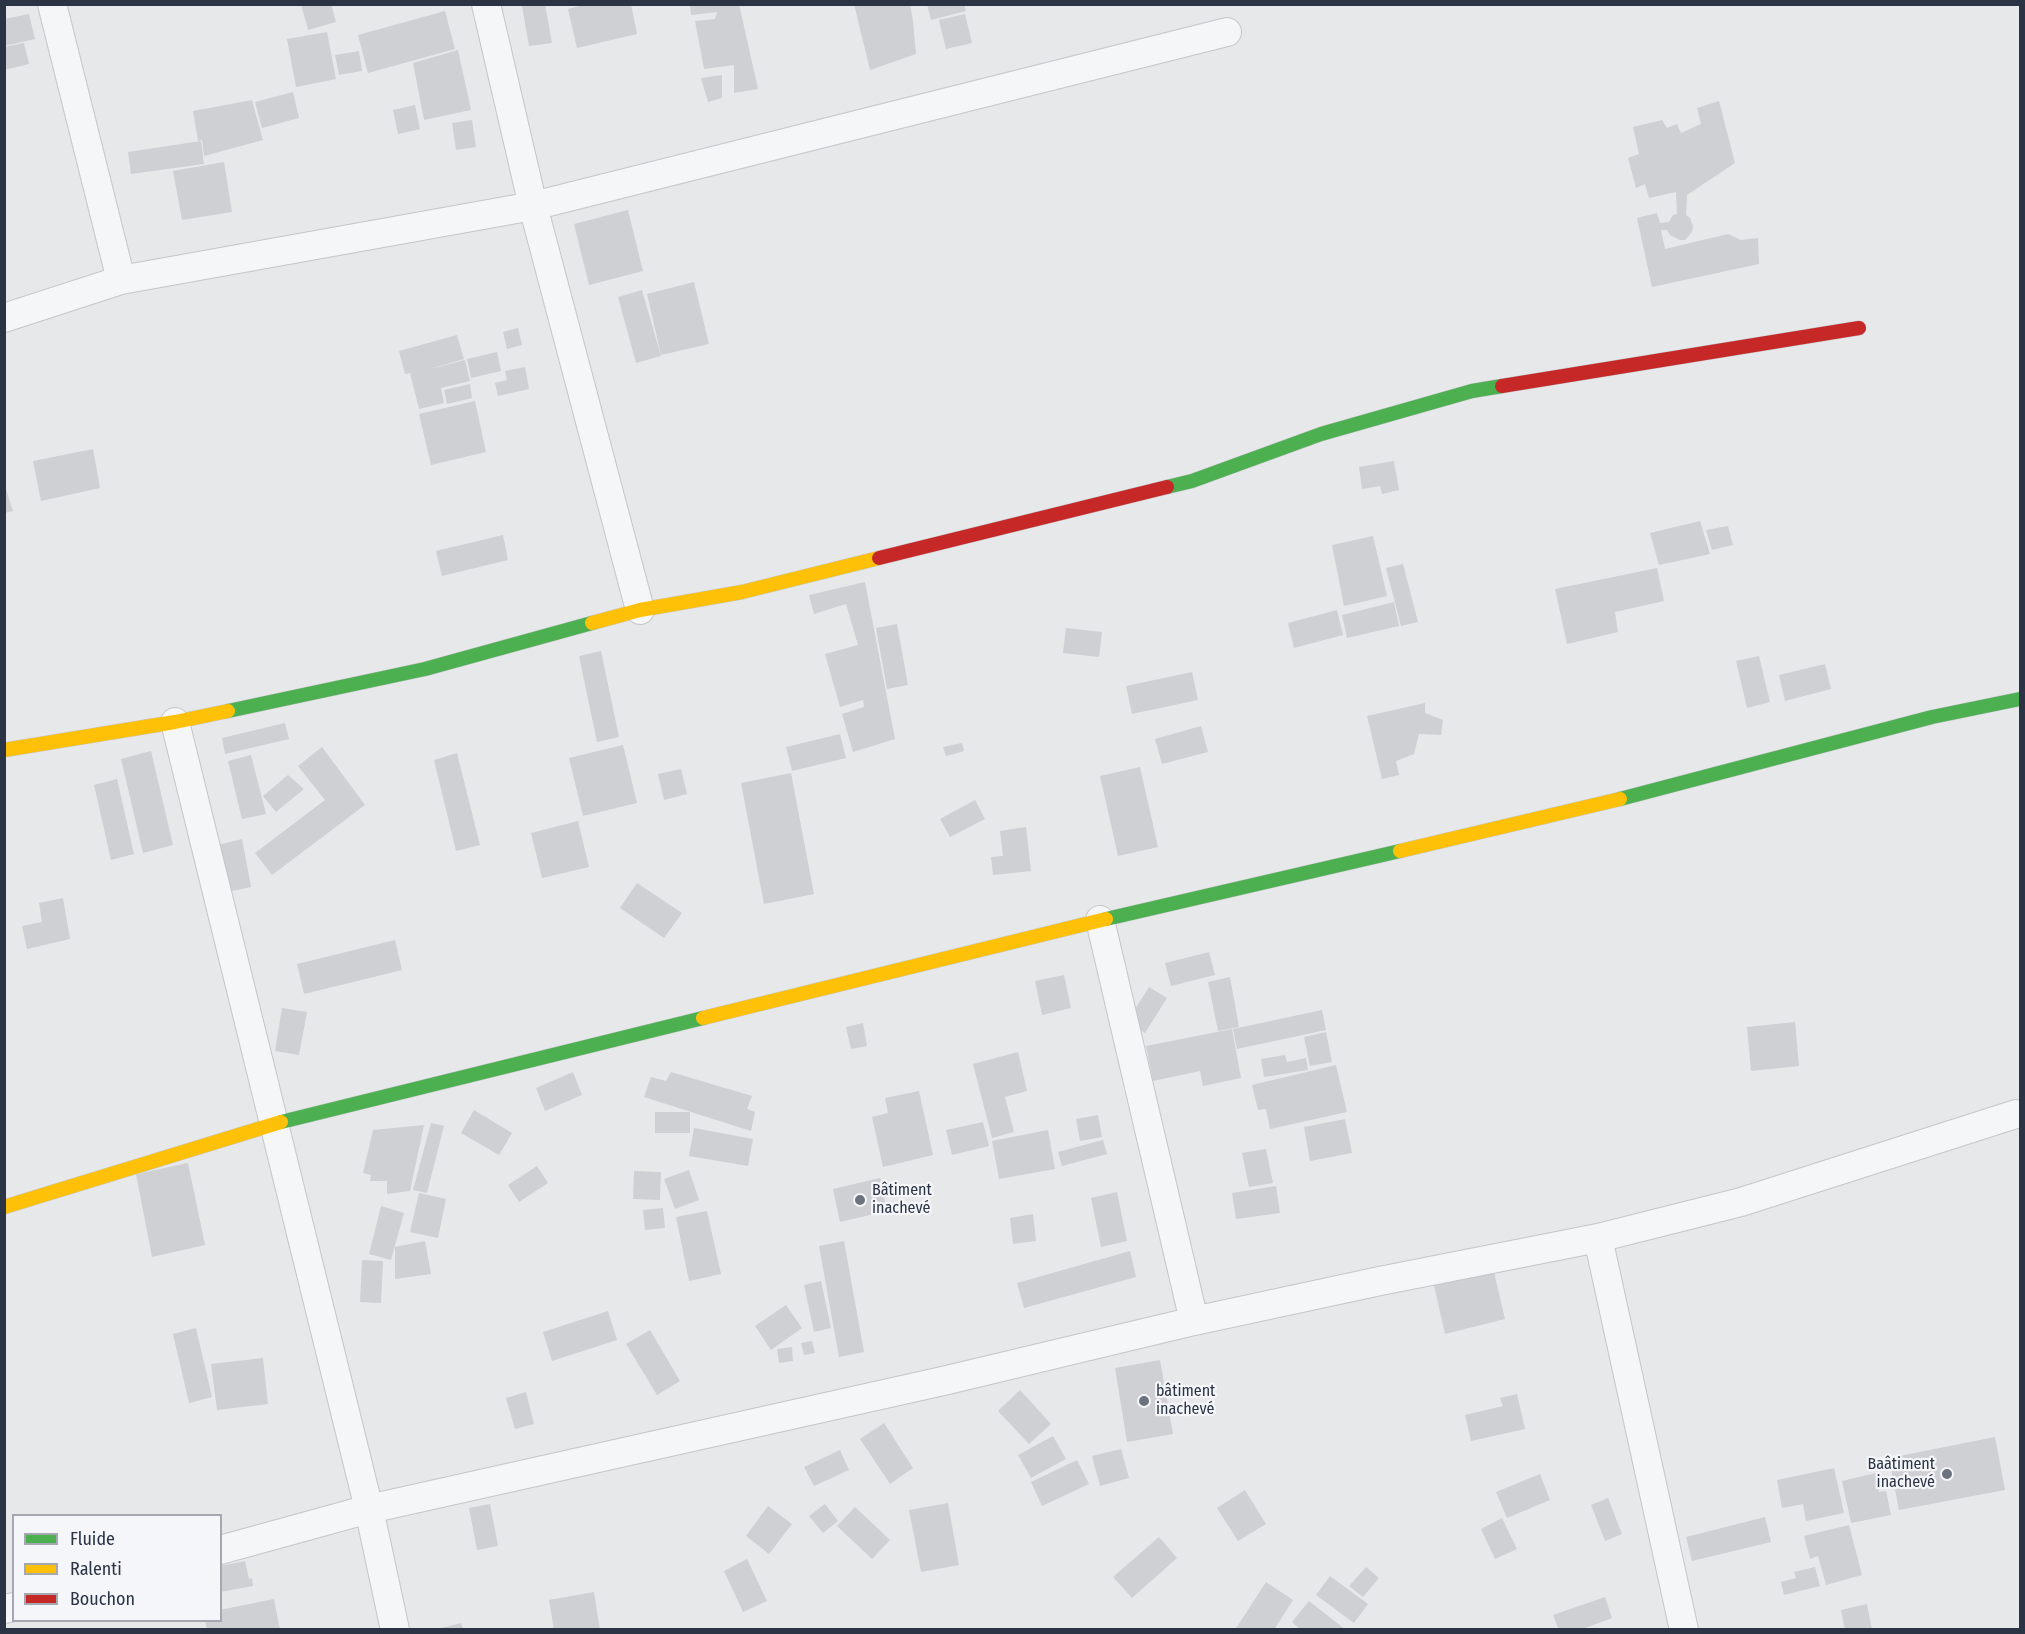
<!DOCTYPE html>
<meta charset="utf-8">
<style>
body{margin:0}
#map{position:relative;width:2025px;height:1634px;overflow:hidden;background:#e6e8ea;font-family:"Fira Sans Condensed",sans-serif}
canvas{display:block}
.frame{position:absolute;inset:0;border:6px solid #2b3445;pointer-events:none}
.legend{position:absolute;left:12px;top:1514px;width:210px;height:108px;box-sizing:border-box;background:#f4f6f9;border:2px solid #a4a8b1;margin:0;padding:8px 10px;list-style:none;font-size:18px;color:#2b3445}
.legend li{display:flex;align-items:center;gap:12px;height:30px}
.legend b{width:30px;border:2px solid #a4a8b1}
</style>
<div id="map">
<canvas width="2025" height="1634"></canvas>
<div class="frame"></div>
<ul class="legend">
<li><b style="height:8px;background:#4caf50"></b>Fluide</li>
<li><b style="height:8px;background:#ffc107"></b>Ralenti</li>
<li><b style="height:8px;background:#c62828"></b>Bouchon</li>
</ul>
</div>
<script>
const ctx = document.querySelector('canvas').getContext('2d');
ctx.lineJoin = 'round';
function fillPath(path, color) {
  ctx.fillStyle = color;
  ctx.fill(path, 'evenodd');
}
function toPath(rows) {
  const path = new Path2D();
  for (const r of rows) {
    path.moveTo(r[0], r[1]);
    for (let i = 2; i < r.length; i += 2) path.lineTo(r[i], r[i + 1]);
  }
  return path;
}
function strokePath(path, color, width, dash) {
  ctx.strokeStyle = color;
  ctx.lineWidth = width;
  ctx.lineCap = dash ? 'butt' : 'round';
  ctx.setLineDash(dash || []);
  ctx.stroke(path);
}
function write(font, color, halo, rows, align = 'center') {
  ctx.font = font + ' "Fira Sans Condensed",sans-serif';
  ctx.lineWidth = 4.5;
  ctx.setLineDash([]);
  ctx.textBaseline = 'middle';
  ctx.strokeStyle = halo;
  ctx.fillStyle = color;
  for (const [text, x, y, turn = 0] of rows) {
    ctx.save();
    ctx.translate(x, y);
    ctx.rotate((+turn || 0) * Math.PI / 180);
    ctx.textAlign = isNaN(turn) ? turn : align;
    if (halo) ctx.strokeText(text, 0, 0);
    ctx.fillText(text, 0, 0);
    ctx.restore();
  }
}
fillPath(toPath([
 [301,4,331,4,336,22,308,30],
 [533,4,545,4,552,43,529,46,522,6],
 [587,4,631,4,637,34,577,48,568,9],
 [690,4,739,4,758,89,734,93,734,65,704,69,695,21,715,19,717,12,691,15],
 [854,4,910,4,913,21,916,54,870,70],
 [927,4,964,4,966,11,931,20],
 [445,11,455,49,368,73,358,35],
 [29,14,35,39,4,46,4,19],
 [965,14,972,43,946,49,939,20],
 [327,32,336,79,296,87,287,39],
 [24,43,29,64,4,70,4,47],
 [458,50,471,110,424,120,413,63],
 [359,51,362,71,339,75,335,55],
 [722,75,722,98,708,102,701,78],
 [293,92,299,118,262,128,255,102],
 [252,100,263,140,204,156,202,140,198,141,193,111],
 [1719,101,1735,163,1687,195,1686,215,1690,218,1693,226,1692,232,1685,240,1680,240,1670,235,1667,230,1661,230,1665,249,1728,234,1741,240,1758,238,1759,264,1652,287,1637,218,1657,213,1660,223,1669,222,1673,215,1677,214,1676,192,1649,198,1645,184,1636,188,1628,158,1639,154,1633,127,1662,120,1667,128,1677,124,1681,133,1701,124,1697,108],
 [415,105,420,129,398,134,393,110],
 [472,120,476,147,456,150,452,123],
 [201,141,204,164,131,174,128,152],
 [224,162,232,212,182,220,173,171],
 [628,210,643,271,589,285,574,224],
 [694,282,709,344,661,355,647,294],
 [642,290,661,356,636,363,618,297],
 [518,328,522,345,507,349,503,332],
 [457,335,464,359,426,370,465,360,470,381,441,388,444,403,419,409,410,373,405,374,399,351],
 [497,352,501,371,471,378,467,359],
 [525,367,529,389,498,396,495,383,507,380,505,371],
 [470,384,472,398,447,404,444,390],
 [475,401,486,452,431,465,419,414],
 [93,449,100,488,41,501,33,461],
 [1394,461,1399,490,1382,494,1380,486,1362,489,1359,467],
 [4,483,13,511,4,513],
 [1700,521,1710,554,1659,565,1650,533],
 [1728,526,1733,545,1712,550,1706,530],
 [503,535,508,560,442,576,436,551],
 [1373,536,1387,596,1344,606,1332,545],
 [1403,564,1418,622,1401,626,1386,568],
 [1657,568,1664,601,1615,612,1618,632,1567,644,1555,589],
 [865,582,895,739,853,752,842,714,864,707,863,700,840,707,825,654,858,645,846,604,814,614,809,595],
 [1394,602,1399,626,1347,638,1342,615],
 [1337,610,1343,635,1294,648,1288,623],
 [897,624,908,685,887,689,876,628],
 [1066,628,1102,632,1099,657,1063,653],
 [601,651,619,737,597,742,579,656],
 [1759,656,1770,702,1747,708,1736,661],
 [1825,664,1831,689,1785,701,1779,675],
 [1192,672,1198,700,1132,714,1126,686],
 [1425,703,1425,713,1443,720,1441,735,1419,734,1414,754,1396,761,1399,775,1382,779,1367,716],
 [285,723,289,739,225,754,222,738],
 [1201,726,1208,752,1162,764,1155,739],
 [840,734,846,758,792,771,786,747],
 [962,743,964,751,946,756,943,747],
 [623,745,637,803,583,816,569,758],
 [322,747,365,805,272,875,255,853,325,800,298,766],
 [151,751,173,845,143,853,121,759],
 [457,753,480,845,456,851,434,760],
 [251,755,266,814,242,819,228,761],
 [1140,767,1158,847,1118,856,1100,776],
 [681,769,687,794,664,800,658,774],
 [791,773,814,894,764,904,741,783],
 [288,775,304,789,276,812,263,796],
 [117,779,134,854,111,860,94,785],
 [975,800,985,819,950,837,940,819],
 [578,821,589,867,542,878,531,833],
 [1026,827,1031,871,993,875,991,857,1003,856,1000,831],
 [242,839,251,887,227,892,218,845],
 [637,883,682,913,664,938,620,908],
 [63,898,70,939,27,949,22,926,42,922,39,903],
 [395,940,402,970,304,994,297,964],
 [1209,952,1215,975,1171,986,1165,963],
 [1064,975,1071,1008,1042,1015,1035,981],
 [1230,977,1239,1027,1218,1031,1208,982],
 [1149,987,1167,998,1145,1033,1127,1022],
 [282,1008,307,1012,299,1055,275,1051],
 [1322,1010,1326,1030,1237,1049,1233,1029],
 [1795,1022,1799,1066,1751,1071,1747,1027],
 [863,1023,867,1046,851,1049,846,1027],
 [1232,1029,1241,1078,1203,1086,1200,1071,1153,1081,1146,1046],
 [1326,1032,1332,1062,1310,1066,1304,1037],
 [1018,1052,1027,1091,1005,1097,1014,1132,992,1138,973,1064],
 [1285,1055,1287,1062,1306,1058,1308,1070,1264,1077,1261,1059],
 [1336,1065,1347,1112,1270,1129,1266,1109,1258,1110,1252,1085],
 [573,1072,582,1095,545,1111,536,1088],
 [671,1072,752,1096,747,1109,755,1112,751,1131,644,1097,651,1077,666,1081],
 [919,1091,933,1155,883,1167,872,1117,888,1113,885,1098],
 [474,1110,512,1133,499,1155,461,1133],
 [655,1112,690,1112,690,1133,655,1133],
 [1098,1115,1102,1137,1080,1141,1076,1119],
 [1345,1119,1352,1153,1310,1161,1304,1127],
 [983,1122,989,1146,952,1155,946,1130],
 [431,1123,444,1126,427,1193,413,1190],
 [424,1125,410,1191,387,1194,387,1181,370,1181,371,1175,363,1173,373,1130],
 [694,1128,753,1139,748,1166,689,1156],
 [1048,1130,1055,1169,999,1179,992,1141],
 [1103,1140,1107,1154,1062,1166,1058,1152],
 [1266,1149,1273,1183,1249,1187,1242,1153],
 [188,1163,205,1245,152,1257,136,1174],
 [537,1166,548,1183,519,1202,508,1185],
 [689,1170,699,1200,675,1209,664,1179],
 [634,1171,661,1172,660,1200,633,1199],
 [880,1178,887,1211,840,1222,833,1189],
 [1276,1186,1280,1213,1236,1219,1232,1193],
 [1117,1192,1127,1241,1101,1247,1091,1198],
 [419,1193,446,1199,438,1238,410,1232],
 [381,1206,404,1213,391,1260,369,1254],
 [663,1208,665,1228,645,1230,643,1210],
 [707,1211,721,1274,689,1281,676,1217],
 [1033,1214,1036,1241,1013,1244,1010,1218],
 [425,1241,431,1274,395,1279,395,1247],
 [844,1241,864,1352,839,1357,819,1246],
 [1130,1251,1136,1277,1024,1308,1017,1283],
 [362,1260,383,1261,381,1303,360,1302],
 [1493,1268,1505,1319,1445,1334,1433,1281],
 [821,1281,831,1328,814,1332,804,1285],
 [786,1305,802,1328,771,1350,755,1326],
 [608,1311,617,1340,552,1361,543,1332],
 [196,1328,212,1397,189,1403,173,1334],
 [650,1330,680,1381,657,1395,626,1344],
 [812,1341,815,1353,804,1355,801,1343],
 [792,1347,793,1361,779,1363,777,1349],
 [263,1358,268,1404,217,1410,211,1364],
 [1160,1360,1173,1434,1127,1442,1115,1368],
 [1020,1390,1051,1424,1029,1444,998,1411],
 [526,1392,534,1424,515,1429,506,1398],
 [1517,1394,1525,1429,1471,1441,1465,1415,1503,1406,1500,1398],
 [884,1423,913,1468,890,1484,860,1439],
 [1053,1436,1066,1459,1031,1478,1018,1455],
 [1995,1437,2005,1490,1899,1510,1889,1458],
 [1121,1449,1129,1478,1100,1486,1092,1456],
 [840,1450,849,1470,814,1486,804,1467],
 [1077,1460,1089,1484,1042,1506,1031,1482],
 [1834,1468,1844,1513,1806,1521,1803,1504,1782,1508,1777,1480],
 [1876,1473,1879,1492,1886,1491,1891,1515,1851,1523,1842,1481],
 [1540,1474,1550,1500,1507,1518,1496,1492],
 [1245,1490,1266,1524,1238,1541,1217,1508],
 [1608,1498,1622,1534,1605,1541,1591,1505],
 [948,1503,959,1565,921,1572,909,1510],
 [490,1504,498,1546,477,1550,469,1508],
 [825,1504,838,1521,823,1533,809,1516],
 [768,1506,792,1524,769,1554,746,1536],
 [855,1507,890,1540,872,1559,837,1526],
 [1765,1517,1771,1542,1692,1561,1686,1537],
 [1502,1518,1517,1549,1495,1559,1481,1529],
 [1849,1525,1862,1575,1826,1585,1818,1556,1810,1559,1804,1536],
 [1159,1537,1177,1558,1132,1598,1113,1577],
 [747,1559,767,1601,743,1612,724,1571],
 [245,1561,249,1579,252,1578,253,1586,220,1592,220,1566],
 [1366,1567,1379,1578,1363,1597,1349,1586],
 [1815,1567,1820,1586,1784,1595,1781,1582,1796,1578,1794,1572],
 [1330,1576,1368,1604,1354,1623,1316,1595],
 [1266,1582,1293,1600,1274,1630,1235,1630],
 [594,1592,600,1630,554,1630,549,1600],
 [1605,1597,1612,1618,1580,1630,1559,1630,1553,1615],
 [274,1599,280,1630,207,1630,205,1620,220,1620,220,1610],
 [1309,1601,1346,1630,1301,1630,1292,1622],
 [1867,1604,1872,1630,1845,1630,1841,1610],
 [461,1623,463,1630,437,1630,437,1629]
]), '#ced0d3');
const street = toPath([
 [52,4,121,280],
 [486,4,533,206,640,610],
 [4,318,121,280,533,206,1227,32],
 [175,722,369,1509,395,1630],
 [1100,920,1194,1321],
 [1598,1238,1684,1630],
 [220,1550,369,1509,943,1381,1194,1321,1380,1281,1598,1238,1741,1202,2016,1114],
 [4,1609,14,1607]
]);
const fast = toPath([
 [1167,487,1192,481,1321,434,1472,391,1502,386],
 [228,711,425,669,592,623],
 [1620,799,1932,717,2020,699],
 [1106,919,1400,851],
 [281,1122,703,1018]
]);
const slow = toPath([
 [592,623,640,610,742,592,879,558],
 [4,750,175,722,228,711],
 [1400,851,1620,799],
 [703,1018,1106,919],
 [4,1207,281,1122]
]);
const jam = toPath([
 [1502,386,1859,328],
 [879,558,1167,487]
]);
strokePath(street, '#c4c6c8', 30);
strokePath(fast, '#c4c6c8', 15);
strokePath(slow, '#c4c6c8', 15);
strokePath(jam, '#c4c6c8', 15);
strokePath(street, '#f5f6f7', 28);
strokePath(fast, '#4caf50', 14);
strokePath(slow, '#ffc107', 14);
strokePath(jam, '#c62828', 14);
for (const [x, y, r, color] of [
 [860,1200,6,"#6c737f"],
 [1144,1401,6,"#6c737f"],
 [1947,1474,6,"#6c737f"]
]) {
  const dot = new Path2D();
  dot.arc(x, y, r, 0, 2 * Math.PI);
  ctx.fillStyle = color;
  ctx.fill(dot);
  strokePath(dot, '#f4f6f9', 2);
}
write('16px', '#2b3445', '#f4f6f9', [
 ["Bâtiment",872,1191],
 ["inachevé",872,1209],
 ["bâtiment",1156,1392],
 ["inachevé",1156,1410],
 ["Baâtiment",1935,1465,"right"],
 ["inachevé",1935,1483,"right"]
], 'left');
</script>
